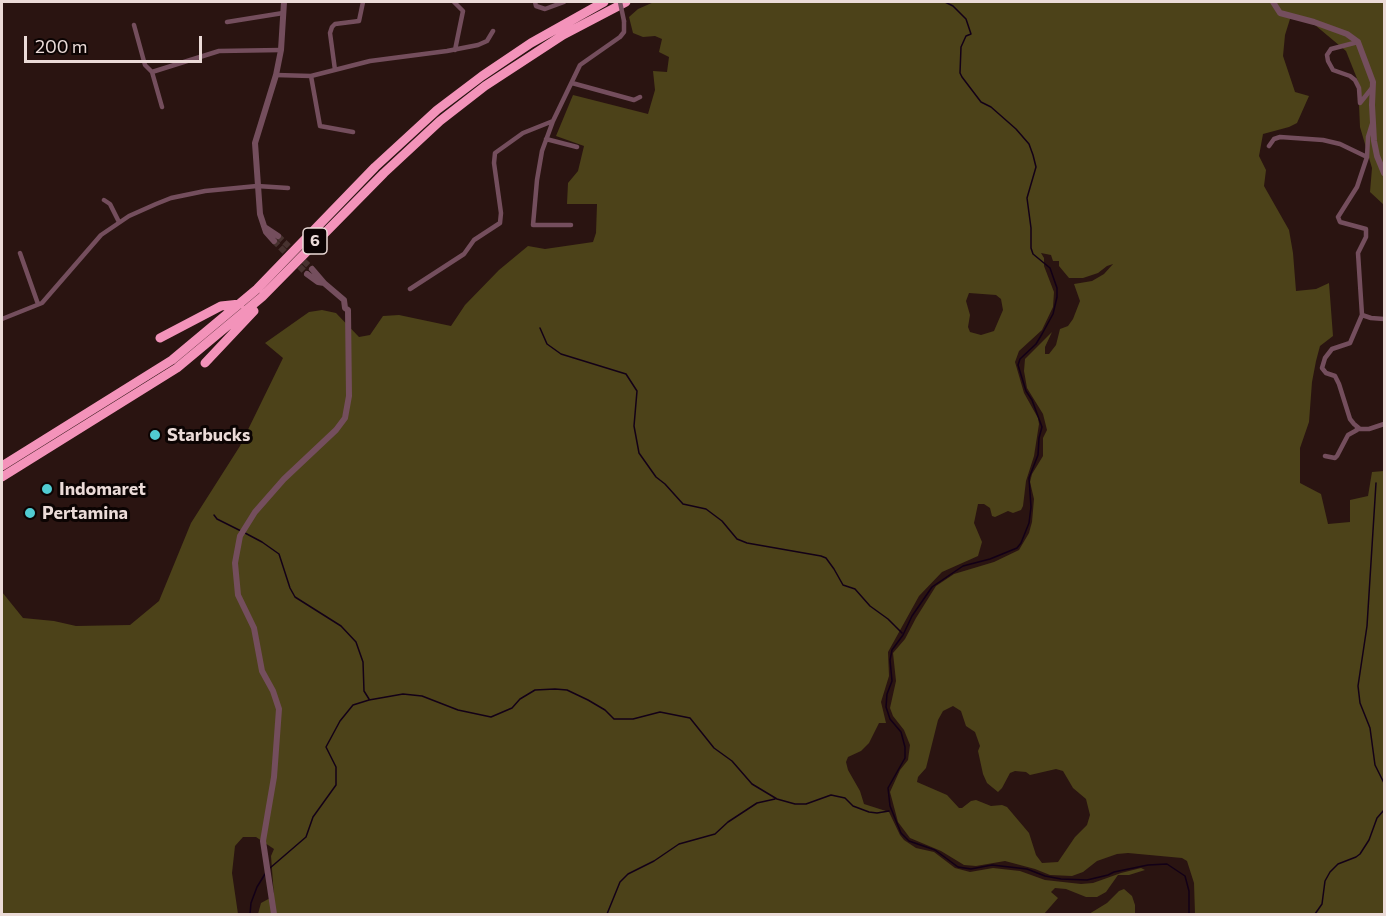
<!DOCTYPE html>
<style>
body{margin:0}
#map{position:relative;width:1386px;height:916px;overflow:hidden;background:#2a1411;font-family:Commissioner,sans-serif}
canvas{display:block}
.frame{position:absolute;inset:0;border:3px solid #ebdbd8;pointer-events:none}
.scale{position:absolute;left:24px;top:36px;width:178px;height:27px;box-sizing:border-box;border:3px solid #ebdbd8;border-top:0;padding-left:8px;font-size:18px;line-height:21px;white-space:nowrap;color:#ebdbd8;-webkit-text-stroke:4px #0c0403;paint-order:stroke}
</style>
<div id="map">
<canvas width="1386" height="916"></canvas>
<div class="frame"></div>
<div class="scale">200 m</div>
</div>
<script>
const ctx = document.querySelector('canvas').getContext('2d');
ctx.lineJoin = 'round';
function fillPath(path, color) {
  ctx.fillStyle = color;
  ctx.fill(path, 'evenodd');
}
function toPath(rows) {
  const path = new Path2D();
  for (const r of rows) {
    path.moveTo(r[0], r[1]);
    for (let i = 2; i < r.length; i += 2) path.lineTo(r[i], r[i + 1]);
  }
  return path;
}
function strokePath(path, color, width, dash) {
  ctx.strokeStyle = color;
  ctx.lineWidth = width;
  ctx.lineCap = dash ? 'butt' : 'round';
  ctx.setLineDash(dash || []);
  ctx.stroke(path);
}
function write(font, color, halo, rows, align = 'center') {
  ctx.font = font + ' Commissioner,sans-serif';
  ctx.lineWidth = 6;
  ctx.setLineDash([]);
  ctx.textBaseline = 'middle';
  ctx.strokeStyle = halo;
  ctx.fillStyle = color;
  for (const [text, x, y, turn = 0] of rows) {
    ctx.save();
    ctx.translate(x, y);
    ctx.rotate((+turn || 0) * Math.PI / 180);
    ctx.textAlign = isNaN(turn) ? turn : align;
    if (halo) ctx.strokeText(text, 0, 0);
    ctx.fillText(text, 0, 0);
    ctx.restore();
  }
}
fillPath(toPath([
 [654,2,1384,2,1384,205,1370,192,1372,168,1360,127,1358,81,1346,51,1309,20,1290,19,1285,35,1283,56,1295,92,1309,96,1297,123,1289,127,1263,134,1259,156,1266,170,1264,186,1289,230,1293,253,1296,291,1316,289,1329,283,1333,336,1320,346,1316,361,1312,382,1309,422,1300,448,1300,483,1321,494,1328,524,1350,522,1350,500,1368,496,1372,472,1384,471,1384,914,1195,914,1194,883,1187,861,1182,858,1128,853,1117,854,1097,861,1083,872,1072,876,1050,875,1035,869,1005,861,976,866,964,865,941,851,910,838,898,822,890,792,900,770,908,760,910,745,904,730,893,716,890,708,896,681,893,653,905,639,916,618,936,586,954,574,994,562,1019,550,1029,533,1032,522,1034,499,1030,482,1032,474,1043,456,1043,438,1047,430,1043,414,1027,388,1024,371,1025,359,1052,332,1045,347,1045,354,1049,354,1056,345,1060,329,1068,326,1073,319,1080,301,1074,284,1092,281,1104,274,1113,264,1107,266,1098,273,1083,278,1069,278,1059,266,1059,261,1053,261,1051,255,1041,253,1044,258,1044,266,1054,292,1053,307,1042,330,1019,351,1015,362,1024,393,1038,418,1039,424,1034,456,1026,481,1023,506,1021,510,1013,513,1008,511,995,517,992,516,990,508,984,504,978,504,974,523,982,542,978,556,942,572,919,596,888,652,889,676,881,702,886,723,879,723,869,743,861,751,848,757,846,762,848,770,860,791,864,804,889,812,900,835,904,840,916,848,934,852,955,868,970,872,993,868,1020,871,1045,880,1081,884,1093,883,1121,873,1141,868,1145,870,1129,875,1118,875,1106,892,1097,897,1086,897,1066,889,1055,888,1051,892,1058,898,1044,914,258,914,261,903,274,896,271,856,274,849,256,837,243,837,235,846,232,873,238,914,2,914,2,592,23,618,54,621,76,626,130,625,159,601,191,523,240,446,283,358,265,343,309,312,322,310,336,313,359,337,370,335,383,316,399,315,451,326,465,305,499,270,528,246,545,249,593,242,596,233,597,204,567,204,568,183,578,171,584,146,556,136,573,95,648,114,655,90,653,71,667,72,669,57,659,52,662,39,655,36,643,37,633,33,629,17,638,9],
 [969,293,996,295,1001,299,1003,310,994,331,981,335,970,332,968,327,970,315,966,301],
 [953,706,961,711,966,726,975,732,980,746,978,751,983,774,987,783,998,792,1002,788,1010,773,1015,771,1026,772,1030,775,1056,769,1063,771,1073,788,1086,799,1090,815,1087,825,1075,837,1058,862,1042,863,1036,855,1029,833,1007,807,1002,805,991,806,976,800,971,801,962,808,959,808,947,795,917,782,918,777,926,768,938,720,943,711],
 [1124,889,1132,896,1135,905,1135,914,1089,914,1107,903,1119,891]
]), '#4c4219');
strokePath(toPath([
 [945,2,953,6,966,19,971,34,966,36,961,47,960,73,962,77,981,102,991,107,1016,129,1029,144,1033,155,1036,167,1027,198,1031,228,1031,248,1033,254,1050,268,1057,288,1057,297,1053,314,1042,334,1036,344,1020,359,1018,365,1026,391,1032,400,1042,427,1039,438,1038,455,1029,478,1031,507,1029,523,1021,543,1017,548,990,559,963,566,932,587,912,616,903,635,892,650,890,660,892,681,887,694,886,707,890,719,901,732,905,747,905,758,888,788,890,806,901,833,909,841,935,850,958,867,971,869,992,865,1027,869,1045,876,1061,879,1087,880,1108,875,1114,872,1148,865,1167,864,1185,876,1189,891,1189,914],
 [540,328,547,344,561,354,626,374,637,391,634,426,639,453,656,477,665,484,683,504,706,509,722,521,737,539,747,543,821,556,826,558,834,569,843,585,855,589,870,606,888,619,902,633],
 [1376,483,1367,626,1358,686,1360,703,1370,728,1375,765,1384,783],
 [214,515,217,519,241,531],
 [245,533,262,542,279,554,290,588,295,597,341,626,356,642,363,662,364,691,369,699],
 [270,868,306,837,313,817,336,785,336,767,326,747,340,721,353,705,369,700,403,694,422,696,458,710,491,717,512,708,520,699,535,690,555,689,567,690,588,700,605,710,614,719,633,719,660,712,690,718,714,748,732,761,752,784,777,799,795,804,806,804,831,795,845,798,853,806,869,812,877,813,889,811],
 [250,914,251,903,257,887,265,874],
 [607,914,620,882,628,874,654,861,679,844,715,834,728,822,757,803,775,799],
 [1315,914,1322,904,1325,881,1330,872,1338,864,1356,857,1360,854,1369,840,1377,818,1384,810]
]), '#130017', 1.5);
strokePath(toPath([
 [278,236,312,269],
 [274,241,307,274]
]), '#47322f', 6, [6, 3]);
strokePath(toPath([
 [454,2,463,11,455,50],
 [535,2,536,6,545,9,564,2],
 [227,22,283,13],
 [134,25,145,65,152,72,219,51,281,50],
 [1358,42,1331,49,1327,55,1328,61,1333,70,1350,76,1355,80,1359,88,1360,103,1372,88],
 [335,70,330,33,332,27,335,24,359,21,363,2],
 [152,72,162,107],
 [276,75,311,76,370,61,447,51,478,45,487,41,493,31],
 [311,76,320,126,353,132],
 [572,83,634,100,640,97],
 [546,139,577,147],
 [1269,146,1274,139,1280,137,1323,140,1340,144,1367,157,1357,187,1338,217,1340,222,1366,229,1366,237,1358,253,1362,315,1371,318,1384,319],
 [1367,157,1368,137,1372,124],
 [104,200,110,204,119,222],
 [571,225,533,225,537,180,542,151,553,121,580,65,620,37,624,32,624,21],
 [20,253,38,304],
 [410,289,464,254,474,240,500,223,501,213,494,163,495,153,523,133,553,121],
 [1362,315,1350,343,1332,349,1325,358,1322,368,1326,373,1335,376,1339,384,1350,419,1354,424,1360,429,1369,429,1384,424],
 [2,319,42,303,101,235,129,216,156,204,171,198,205,191,257,186,288,188],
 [1325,456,1335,458,1337,456,1348,435,1357,430,1357,427]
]), '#744e5d', 4.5);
strokePath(toPath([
 [1273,2,1280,13,1314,22,1347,34,1358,42,1373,82,1372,105,1374,141,1377,156,1384,173],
 [266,228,278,236],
 [274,241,266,232,260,214,255,143,276,75,281,50,284,2],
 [307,274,318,282,324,283],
 [274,914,263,841,274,777,279,709,273,691,262,671,254,628,238,595,235,563,240,536,255,512,284,479,336,430,345,418,349,396,348,310,345,308,344,300,324,283,312,269]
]), '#744e5d', 6);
strokePath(toPath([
 [160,338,221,306,240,304],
 [205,363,254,311],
 [2,466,172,360,257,289,375,167,437,110,482,76,531,43,604,2],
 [2,477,177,368,262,297,384,173,440,121,485,86,563,35,626,2]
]), '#f393ba', 9);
strokePath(toPath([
 [620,2,624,21]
]), '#744e5d', 4.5);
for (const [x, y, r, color] of [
 [155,435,6,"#51ccd2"],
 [47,489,6,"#51ccd2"],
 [30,513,6,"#51ccd2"]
]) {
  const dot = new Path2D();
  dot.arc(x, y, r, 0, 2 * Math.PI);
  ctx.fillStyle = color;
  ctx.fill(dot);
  strokePath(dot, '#0c0403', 2);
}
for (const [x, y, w] of [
 [315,241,24]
]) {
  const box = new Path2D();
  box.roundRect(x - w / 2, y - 13, w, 26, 4.5);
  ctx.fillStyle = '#0c0403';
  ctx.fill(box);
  strokePath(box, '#ebdbd8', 1.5);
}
write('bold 16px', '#ebdbd8', null, [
 ["6",315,241]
]);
write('bold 18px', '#ebdbd8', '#0c0403', [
 ["Starbucks",167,435],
 ["Indomaret",59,489],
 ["Pertamina",42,513]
], 'left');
</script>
